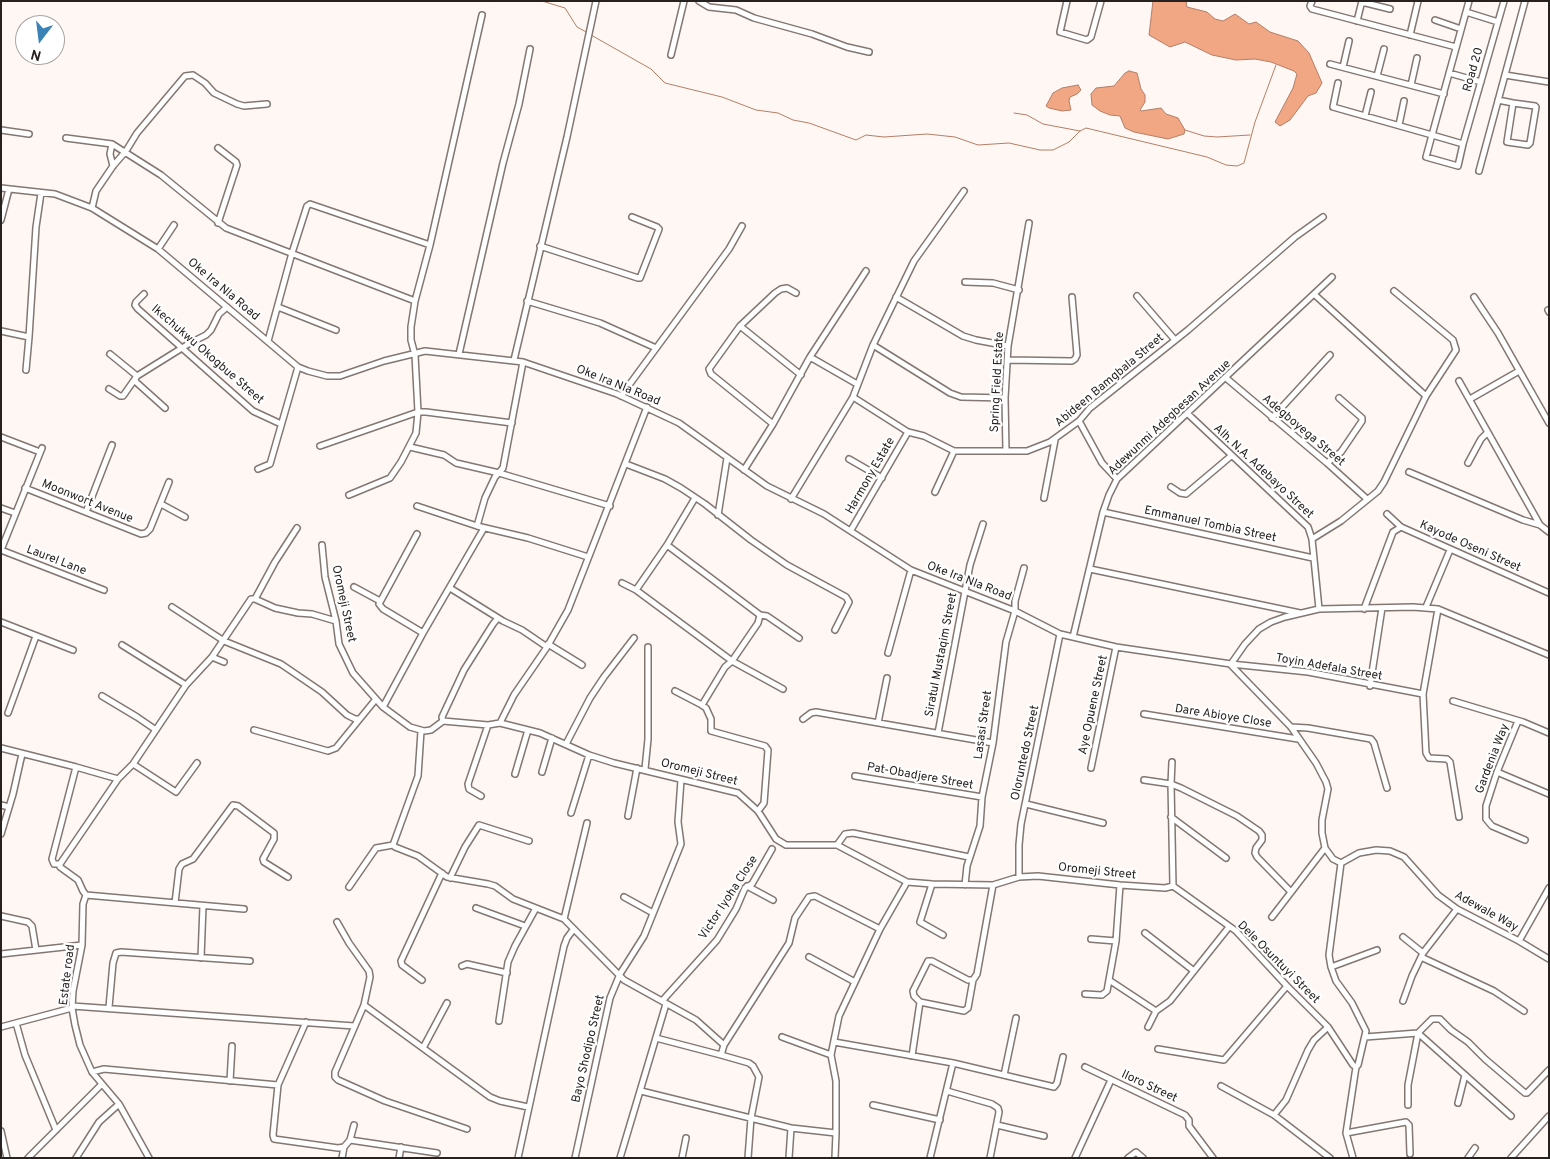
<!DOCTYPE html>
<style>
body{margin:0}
#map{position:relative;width:1550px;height:1159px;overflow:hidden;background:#fff7f3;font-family:Overpass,sans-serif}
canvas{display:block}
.frame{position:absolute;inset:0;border:2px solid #272220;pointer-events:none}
.north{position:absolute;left:15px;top:15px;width:50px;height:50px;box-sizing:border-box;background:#fff;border:1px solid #a9a7a6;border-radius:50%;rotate:195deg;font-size:14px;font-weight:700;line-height:20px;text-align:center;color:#272220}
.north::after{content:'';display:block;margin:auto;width:18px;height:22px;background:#3a83b7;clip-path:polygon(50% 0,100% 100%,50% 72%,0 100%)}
</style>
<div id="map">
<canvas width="1550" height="1159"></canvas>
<div class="frame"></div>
<div class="north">N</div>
</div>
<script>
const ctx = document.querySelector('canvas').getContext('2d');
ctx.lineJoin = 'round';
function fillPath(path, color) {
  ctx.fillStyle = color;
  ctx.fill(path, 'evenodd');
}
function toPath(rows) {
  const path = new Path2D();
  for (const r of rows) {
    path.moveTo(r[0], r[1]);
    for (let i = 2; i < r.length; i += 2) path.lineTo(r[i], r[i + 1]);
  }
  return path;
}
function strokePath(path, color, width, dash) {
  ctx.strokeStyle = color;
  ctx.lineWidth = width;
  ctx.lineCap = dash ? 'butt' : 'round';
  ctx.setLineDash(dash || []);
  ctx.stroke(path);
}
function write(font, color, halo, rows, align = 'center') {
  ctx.font = font + ' Overpass,sans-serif';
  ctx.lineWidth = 4.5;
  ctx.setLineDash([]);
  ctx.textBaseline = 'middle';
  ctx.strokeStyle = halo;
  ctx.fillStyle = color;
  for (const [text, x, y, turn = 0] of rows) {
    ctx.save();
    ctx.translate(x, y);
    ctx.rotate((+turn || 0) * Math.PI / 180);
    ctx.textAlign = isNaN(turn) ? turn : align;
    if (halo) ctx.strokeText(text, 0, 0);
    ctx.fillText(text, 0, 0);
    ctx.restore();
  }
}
const water = toPath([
 [1153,1,1186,1,1187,7,1207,12,1215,19,1223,21,1235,14,1249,24,1256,22,1270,32,1298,41,1309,53,1322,83,1316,93,1308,96,1290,120,1280,126,1275,122,1293,88,1297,74,1294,71,1271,62,1255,59,1236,60,1212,55,1185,42,1170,47,1149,35,1153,1],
 [1129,71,1137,73,1141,89,1145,95,1145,102,1140,110,1141,111,1161,108,1166,114,1178,118,1185,130,1184,134,1168,139,1134,132,1125,128,1120,116,1110,115,1100,111,1092,105,1091,94,1096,88,1114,86,1125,73,1129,71],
 [1078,85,1081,90,1077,94,1070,97,1069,101,1071,110,1062,111,1049,108,1046,106,1053,93,1062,88,1078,85]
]);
fillPath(water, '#f1a684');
strokePath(water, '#b47e66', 1);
strokePath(toPath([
 [542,1,565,8,577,27,588,33],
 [591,35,651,69,665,83,722,97,756,110,778,113,793,120,809,123,856,140,866,135,884,137,927,134,955,137,978,145,1009,143,1040,150,1053,150,1069,142,1080,131,1086,128,1207,157,1226,165,1237,166,1244,163,1255,122,1276,65],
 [1014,113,1027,115,1043,124,1080,131],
 [1185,130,1204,136,1217,137,1250,135]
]), '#b47e66', 1);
const minor = toPath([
 [699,1,709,7,736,10,754,18,812,34,847,47,869,52],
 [1067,1,1060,32,1087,40,1091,37,1101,1],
 [1312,1,1310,6,1312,9,1456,47],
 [1362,2,1390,9],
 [1466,12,1498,22],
 [1435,20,1461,29],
 [1357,21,1362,1],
 [1410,35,1418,1],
 [671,55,684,1],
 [1330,64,1444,94],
 [1343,67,1349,41],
 [1449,73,1481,82],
 [1505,75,1549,82],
 [1377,76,1384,49],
 [1338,83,1333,107,1432,135,1426,157,1458,166,1463,144,1504,1],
 [1411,85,1417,58],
 [1498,100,1513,103,1535,106,1536,107,1530,143,1528,145,1507,142,1513,103],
 [1365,116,1371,92],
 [1399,125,1404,101],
 [1,130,29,134],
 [66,138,112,144,161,175,226,228,415,301],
 [112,144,110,154,113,166],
 [1463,144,1432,135,1469,1],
 [1479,171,1525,1],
 [1,188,55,194,92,208,158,249,298,367,308,371,327,376,340,376,384,361,425,351,523,362,617,394,679,423,767,486,824,514,911,570,1015,611,1060,634,1116,647,1231,664,1308,672,1423,694],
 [92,208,96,191,113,166,126,151,137,133,185,76,193,75,205,83,214,93,237,104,244,106,267,104],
 [1,220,9,189],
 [218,223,237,165,236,162,218,148],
 [540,246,638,278,640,278,659,229,657,227,632,217],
 [158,249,174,225],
 [965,282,993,283,1019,290],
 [144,294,136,302,135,305,138,309,253,411,281,424],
 [1315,295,1426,396],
 [1137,296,1175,340],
 [896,297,963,336,976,340,1008,346],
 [1474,297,1498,333,1549,423],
 [527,301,600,323,656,348],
 [278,307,336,330],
 [1548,310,1549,312],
 [740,326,801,375],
 [1,331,29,337,26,370],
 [29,337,36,227,41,193],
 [268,341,292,253,307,206,310,204,430,245],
 [873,345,950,393,961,397,1005,398],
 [110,354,137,376],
 [459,354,503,163,519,104,530,49],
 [810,357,857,384],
 [514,360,567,137,596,1],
 [1008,360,1072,361,1075,359,1077,355,1072,297],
 [1226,378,1327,463,1367,499],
 [135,379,136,382,165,408],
 [1459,381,1540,525,1549,532],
 [109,389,120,396,123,396,137,376,190,343,206,335,211,330,219,314,227,307],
 [621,396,729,249,742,226],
 [853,397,908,432,924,436,954,451,1027,451,1050,442,1079,421,1090,408,1188,330,1295,237,1323,217],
 [1470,399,1519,371],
 [1188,414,1308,527,1312,539,1319,609],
 [1272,418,1330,355],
 [1079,421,1102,463,1117,479],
 [773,424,711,374,709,369,740,326,775,293,781,289,787,288,796,293],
 [1,437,40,452],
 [320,446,418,412,426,412,512,423],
 [410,447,444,455,456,463,499,473,610,506],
 [1006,451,1005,398,1008,346,1029,223],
 [849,459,882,478],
 [1327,463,1341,452,1362,421,1362,418,1339,398],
 [1468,463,1481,439,1487,433],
 [626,464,665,479,681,488,705,504,751,540,787,565,846,597,849,602,835,630],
 [258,469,270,464,298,367],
 [744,470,773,424,810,357,866,271],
 [1409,472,1523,520,1540,525],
 [1171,487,1180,493,1186,494,1231,456],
 [25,488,141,534,146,533,150,529,169,482],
 [935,492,954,451],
 [349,495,390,478,401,462,416,433,418,412,415,355,411,340,411,327,415,301,430,245,482,15],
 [1044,498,1055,440],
 [791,499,853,397,873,345,914,261,964,191],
 [161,504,185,517],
 [417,506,477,526,528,538,588,557],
 [1,508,15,513],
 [86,512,112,445],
 [1103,512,1313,558],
 [1387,514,1401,527,1549,593],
 [718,515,727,458],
 [477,526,485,498,495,477,503,468,523,362],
 [851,530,908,432],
 [417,534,379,604,383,609,423,633],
 [1312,539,1341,521,1378,491,1384,482,1426,396,1456,350,1453,340,1394,291],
 [322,545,325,577,336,621,339,644,353,673,383,707,410,727,424,731,431,730,443,721,488,725,500,723,540,733,589,755,614,763,738,793,758,811,776,839,786,845,837,845,907,882,932,884,993,885,1019,877,1038,876,1120,885,1165,888,1173,886],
 [1,550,42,448],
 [1,550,104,590],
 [1090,569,1300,613],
 [622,583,636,590,732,661,758,623,760,615,667,545],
 [354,587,380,601],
 [450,588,503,621,522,630,547,647],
 [636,590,667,545,695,498],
 [255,599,275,608,298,613,312,614,336,621],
 [172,607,224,641,281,664,322,692,347,715,355,719,359,719],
 [1426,607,1450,550],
 [1364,609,1393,532,1401,527],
 [1438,609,1423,694,1426,753,1429,758,1447,759,1450,762,1459,817],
 [760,615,767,616,799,638],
 [1,622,73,650],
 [1073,637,1103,512,1109,495,1117,479,1332,277],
 [548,644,582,665],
 [122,645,186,685],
 [888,653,911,570],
 [212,657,224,662],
 [1231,664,1245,644,1259,629,1271,622,1285,617,1319,609,1413,607,1438,609,1549,655],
 [1231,665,1291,727,1316,763,1326,782,1328,789,1322,820,1322,833,1325,848,1333,859,1341,863],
 [1370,686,1382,608],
 [675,691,700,704,706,708,711,719,711,731,765,746,768,750,764,803,758,811],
 [102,696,137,717,156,730],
 [1453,701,1523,722,1549,733],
 [702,705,725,667,732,661,783,689],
 [383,707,423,633,484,528],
 [8,713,36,636],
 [1144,714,1298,739],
 [803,719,811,713,816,712,993,743],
 [443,721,442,717,464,670,493,624,498,618],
 [1518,721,1497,772,1486,806,1486,819,1492,826,1525,840],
 [500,723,514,695,547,647,568,610,647,407],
 [878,723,887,678],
 [1291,727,1308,728,1371,739,1374,743,1387,788],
 [254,730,328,751,336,748,376,699],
 [421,731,418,776,393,845,395,847,418,856,447,877,488,884,495,886,513,899,564,919,624,980,696,1020,724,1045],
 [938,733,970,565,983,524],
 [566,744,590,698,604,677,634,638],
 [1,748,76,767,118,779],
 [133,764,176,792,197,763],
 [1091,768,1116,647],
 [645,769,648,739,648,647],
 [542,772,552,738],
 [1497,772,1549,794],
 [515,774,528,730],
 [855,776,982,797],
 [1144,780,1171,784,1172,762],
 [481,796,469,789,468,784,488,725],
 [1026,804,1103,823],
 [1,805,9,807],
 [571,813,589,755],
 [628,816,637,768],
 [1171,817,1226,858],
 [1,834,13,794,22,754],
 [837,845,845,834,853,833,969,857],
 [1341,863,1329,955,1331,967,1336,981,1352,1003,1366,1031,1358,1065,1356,1067,1346,1133,1353,1158],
 [1341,863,1359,853,1376,850,1390,851,1404,857,1438,895,1457,909,1519,941,1549,959],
 [60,864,54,864,52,859,76,767],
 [1019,877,1019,845,1021,824,1060,634],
 [450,878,465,847,479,825,529,841],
 [932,884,920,922,943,935],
 [965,885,967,866,980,826,982,797,993,743,1006,642,1015,611,1015,601,1024,568],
 [747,886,773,900],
 [1173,886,1171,784,1181,788,1237,816,1259,831,1262,835,1262,840,1256,848,1255,853,1257,857,1291,892],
 [1173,886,1236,931,1287,986,1328,1027,1353,1065,1356,1067],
 [349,887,376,848,393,845],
 [86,895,83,904,82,945,73,991,72,1008,75,1025,80,1045,92,1072,119,1104,149,1158],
 [624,897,653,913],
 [175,903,179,869,182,864,193,859,233,805,238,806,274,833,274,839,263,859,264,862,288,877],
 [476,908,525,926],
 [244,909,86,895,83,891,78,880,60,867,60,864,118,779,133,764,186,685,212,657,251,599,255,599,275,562,297,528],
 [1,916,28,922,32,926,36,950],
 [1272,917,1325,848],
 [564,919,587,823],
 [337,922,349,943,369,971,370,977,364,1005,335,1072,335,1077,338,1080,385,1101,467,1129],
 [1145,933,1194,971],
 [1403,937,1423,953],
 [1091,939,1116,941],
 [1519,941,1549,888],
 [1,954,82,945],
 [809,957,855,982],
 [1421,957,1494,991,1524,1011],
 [201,958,203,906],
 [462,966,467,964,507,973],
 [1331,967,1377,950],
 [422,980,402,965,401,961,442,873],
 [1109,980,1156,1011],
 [1085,994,1102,995,1107,991,1116,941,1120,885],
 [662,1001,717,940,736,909,745,888,752,884,772,849],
 [1403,1001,1412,976,1423,953,1457,909],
 [920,1002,964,1011,968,1008,973,980,977,974,993,885],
 [364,1005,490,1097,500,1101,528,1107],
 [72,1006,354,1026],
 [109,1007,113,963,116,953,121,952,250,961],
 [499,1021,508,962,515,946,536,908],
 [306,1022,278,1085,273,1135,274,1139,338,1148,344,1147,350,1140,354,1125],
 [16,1023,25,1055,56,1130],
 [1,1027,72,1008],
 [1148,1027,1156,1011,1170,1001,1229,927],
 [782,1037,831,1055],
 [1365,1037,1418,1033,1511,1116],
 [656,1038,721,1055],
 [834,1042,953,1063,1054,1087,1057,1083,1063,1057],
 [423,1048,447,1003],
 [1158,1049,1224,1060,1287,986],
 [912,1056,920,1002,914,996,913,991,928,961,932,961,968,980,973,980],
 [1085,1067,1185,1115,1189,1120,1189,1126,1213,1158],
 [92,1072,104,1069,278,1085],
 [1004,1075,1016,1018],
 [230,1081,232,1046],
 [1221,1086,1274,1115,1330,1158],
 [641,1091,791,1128,836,1133],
 [947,1091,992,1104,998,1108,999,1112,990,1158],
 [1458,1103,1465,1075],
 [873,1105,940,1120],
 [1408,1105,1408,1085,1418,1033,1432,1019,1440,1019,1451,1030,1468,1042,1485,1059,1525,1093,1527,1093,1549,1070],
 [1274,1115,1286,1100,1308,1050,1314,1040,1328,1027],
 [997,1125,1044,1136],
 [1,1131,7,1158],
 [1346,1133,1406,1122,1409,1125,1410,1154],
 [350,1140,437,1153],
 [28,1158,102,1084],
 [76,1158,99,1122,119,1104],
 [342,1158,344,1147],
 [399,1158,401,1147],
 [518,1158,564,946,567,938,573,930],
 [575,1158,610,998,620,974,644,936,681,844,678,822,681,780],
 [620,1158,666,1004],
 [682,1158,686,1138],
 [748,1158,751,1118,759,1077,753,1066,749,1063,721,1055,724,1045,789,943,795,918,809,897,815,896,880,929],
 [789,1158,791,1128],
 [835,1158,836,1133,836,1081,831,1055,839,1016,880,929,907,882],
 [930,1158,953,1063],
 [1075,1158,1111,1080],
 [1128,1158,1136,1152,1143,1158],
 [1468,1158,1475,1148],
 [1511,1158,1549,1116]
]);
strokePath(minor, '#827772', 8);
strokePath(minor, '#fff', 5);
write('12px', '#272220', '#fff', [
 ["Road 20",1474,70,-74],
 ["Oke Ira Nla Road",223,290,40],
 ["Ikechukwu Okogbue Street",207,355,41],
 ["Abideen Bamgbala Street",1110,381,-40],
 ["Spring Field Estate",998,382,-87],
 ["Oke Ira Nla Road",618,386,22],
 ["Adewunmi Adegbesan Avenue",1170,418,-43],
 ["Adegboyega Street",1303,431,40],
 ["Alh. N.A. Adebayo Street",1263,472,43],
 ["Harmony Estate",871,476,-60],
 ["Moonwort Avenue",87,502,22],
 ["Emmanuel Tombia Street",1210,525,12],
 ["Kayode Oseni Street",1470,547,24],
 ["Laurel Lane",56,561,21],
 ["Oke Ira Nla Road",969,582,21],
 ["Oromeji Street",343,604,78],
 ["Siratul Mustaqim Street",942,655,-79],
 ["Toyin Adefala Street",1329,668,10],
 ["Aye Opuene Street",1094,705,-78],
 ["Dare Abioye Close",1223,717,9],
 ["Lasasi Street",984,725,-82],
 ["Oloruntedo Street",1026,753,-78],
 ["Gardenia Way",1493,759,-69],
 ["Oromeji Street",699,773,14],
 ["Pat-Obadjere Street",920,777,10],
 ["Oromeji Street",1097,872,6],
 ["Victor Iyoha Close",729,898,-57],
 ["Adewale Way",1486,912,29],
 ["Dele Osuntuyi Street",1278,963,45],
 ["Estate road",68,975,-83],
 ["Bayo Shodipo Street",589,1049,-77],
 ["Iloro Street",1149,1087,25]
]);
</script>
